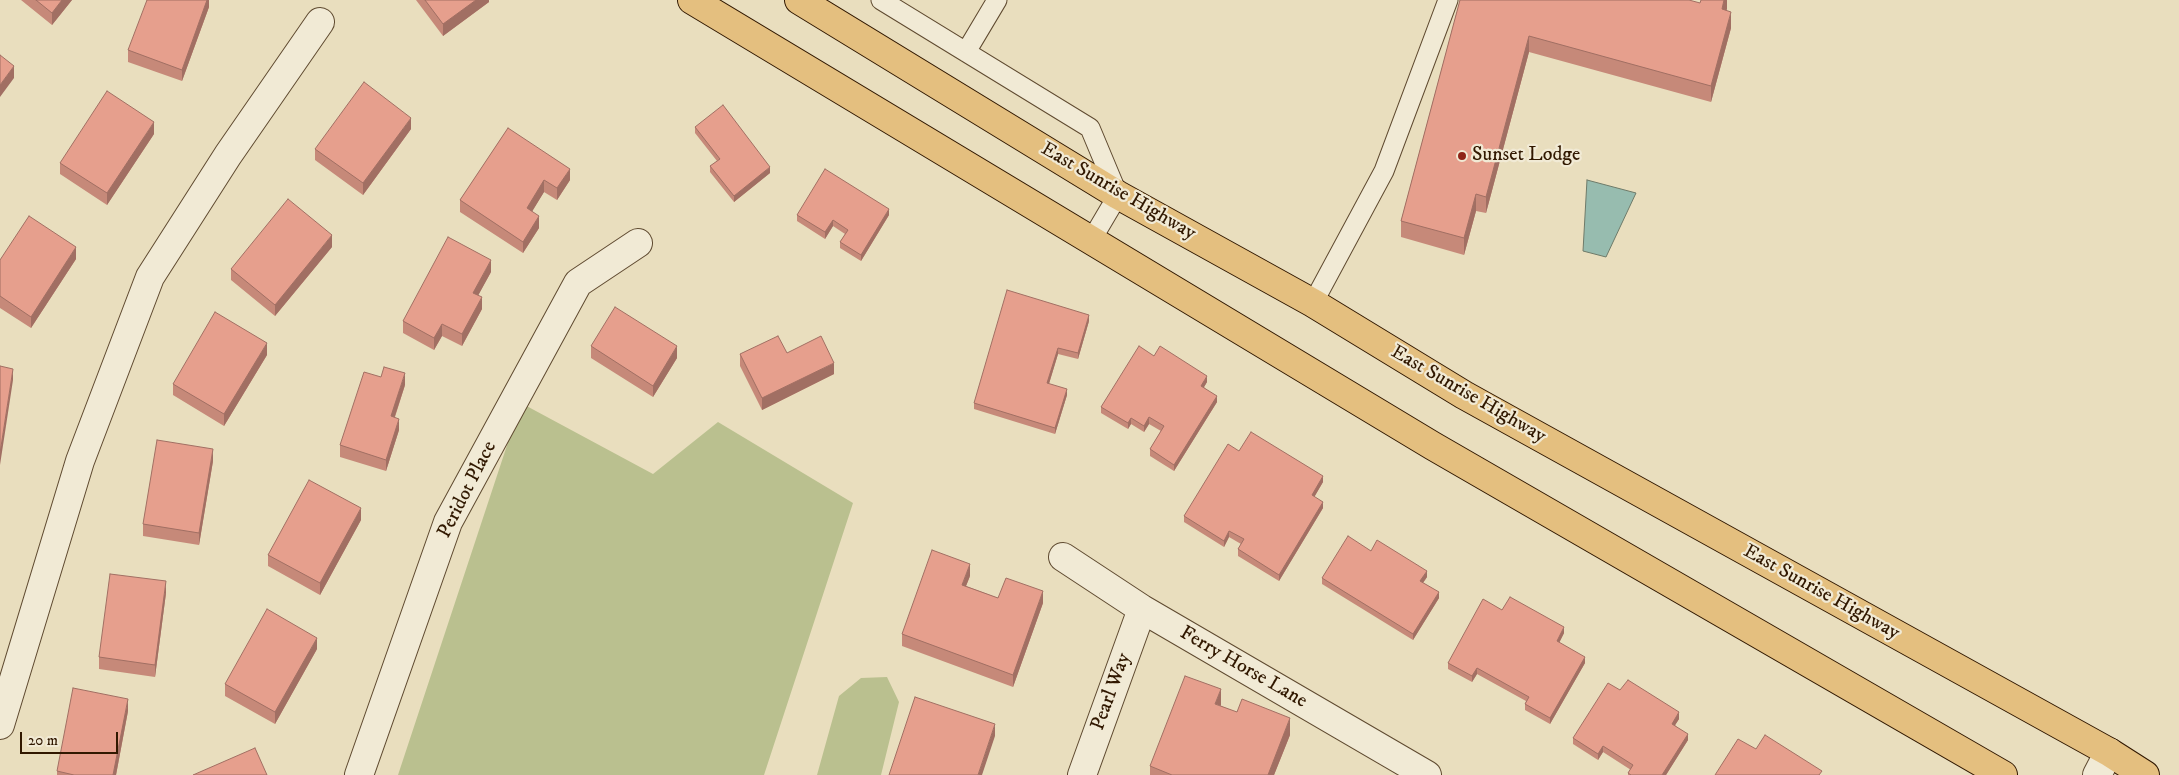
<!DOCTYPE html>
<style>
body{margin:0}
#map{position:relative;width:2179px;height:775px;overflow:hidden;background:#e9debe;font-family:"IM FELL DW Pica",serif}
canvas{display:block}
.scale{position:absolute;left:20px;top:732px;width:98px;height:22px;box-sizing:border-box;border:2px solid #311800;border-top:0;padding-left:6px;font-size:15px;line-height:18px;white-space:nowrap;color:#311800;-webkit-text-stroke:4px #f1ead5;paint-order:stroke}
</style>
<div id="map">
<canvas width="2179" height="775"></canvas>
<div class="scale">20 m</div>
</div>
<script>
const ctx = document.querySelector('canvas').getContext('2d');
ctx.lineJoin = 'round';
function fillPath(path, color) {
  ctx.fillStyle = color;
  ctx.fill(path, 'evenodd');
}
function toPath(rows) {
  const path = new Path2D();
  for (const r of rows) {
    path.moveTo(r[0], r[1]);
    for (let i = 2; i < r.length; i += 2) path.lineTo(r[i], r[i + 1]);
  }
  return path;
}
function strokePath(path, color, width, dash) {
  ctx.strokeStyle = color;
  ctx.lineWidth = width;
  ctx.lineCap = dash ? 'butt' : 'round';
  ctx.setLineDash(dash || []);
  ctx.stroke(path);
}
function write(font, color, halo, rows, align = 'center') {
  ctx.font = font + ' "IM FELL DW Pica",serif';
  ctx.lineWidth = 4.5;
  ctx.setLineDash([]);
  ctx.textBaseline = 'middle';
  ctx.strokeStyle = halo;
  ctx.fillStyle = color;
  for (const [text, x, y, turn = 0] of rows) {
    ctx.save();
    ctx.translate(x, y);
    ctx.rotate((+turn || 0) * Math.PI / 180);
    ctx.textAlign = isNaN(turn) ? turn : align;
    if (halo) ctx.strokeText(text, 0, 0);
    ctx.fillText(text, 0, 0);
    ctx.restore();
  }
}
fillPath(toPath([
 [521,403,653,474,718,422,853,503,764,775,398,775],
 [887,677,899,702,881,775,817,775,839,696,861,678]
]), '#bac08f');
const water = toPath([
 [1587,180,1636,193,1606,257,1583,251,1587,180]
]);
fillPath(water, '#97bcaf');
strokePath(water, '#6e7a69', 1);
const lane = toPath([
 [881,0,1090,128,1118,195,1092,239],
 [966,52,997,0],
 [1313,303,1384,171,1448,0]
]);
const street = toPath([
 [1063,557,1142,609,1427,775],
 [0,725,80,461,150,277,228,155,320,22],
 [359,775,448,522,578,283,638,243],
 [1082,775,1142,609],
 [2097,775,2109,752]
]);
const primary = toPath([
 [692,0,1433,446,2003,775],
 [799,0,1118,195,1313,303,1464,395,2109,752,2145,775]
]);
strokePath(lane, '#5f4a30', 21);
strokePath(street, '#5f4a30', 30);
strokePath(primary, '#311800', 30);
strokePath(lane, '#f1ead5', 19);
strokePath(street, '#f1ead5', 28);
strokePath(primary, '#e4bf7f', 28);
fillPath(toPath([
 [21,0,72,0,52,25],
 [209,0,209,7,182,81,128,62,128,50],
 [416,0,489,0,489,2,443,36],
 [1460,0,1700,3,1727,0,1726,10,1731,28,1711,102,1529,52,1486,213,1476,211,1464,255,1401,237,1401,221],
 [695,127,770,173,734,202,710,172,710,166,717,161,695,133],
 [508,128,570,180,557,200,544,192,532,211,539,228,523,253,460,212,460,200],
 [411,129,363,195,315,160,315,149],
 [154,134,107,205,60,174,60,163],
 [797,215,889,215,861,261,840,248,840,242,845,234,833,226,825,239,797,221],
 [332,247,275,316,231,280,231,269],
 [76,259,31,328,0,308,0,260],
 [491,272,478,295,482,309,462,346,442,336,434,350,403,333,403,321],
 [1089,321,1078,359,1058,354,1049,384,1067,395,1055,434,974,409,974,403],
 [591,346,677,358,653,397,591,358],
 [787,353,834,374,762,410,740,366,740,354],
 [267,355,224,426,173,395,173,384],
 [1154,356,1207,382,1204,387,1217,402,1174,471,1150,456,1150,449,1161,431,1149,424,1144,432,1131,424,1128,429,1101,413,1101,407],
 [405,385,395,417,399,430,386,471,340,457,340,445],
 [1239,451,1323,482,1314,497,1323,508,1279,581,1238,556,1238,549,1241,544,1229,537,1224,547,1184,522,1184,516],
 [213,461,199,545,143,536,143,524],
 [361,520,320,595,268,566,268,555],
 [1371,551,1427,577,1423,583,1439,598,1413,640,1322,584,1322,578],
 [970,576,966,586,998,598,1043,603,1013,687,902,646,902,634],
 [166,593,155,677,99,669,99,657],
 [1502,610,1564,633,1559,643,1585,663,1550,724,1525,710,1525,704,1526,701,1477,674,1472,682,1448,669,1448,663],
 [317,649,275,724,225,696,225,684],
 [1620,690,1679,719,1675,725,1688,740,1666,775,1628,775,1628,773,1631,770,1603,752,1598,760,1573,744,1573,738],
 [1221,706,1290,735,1274,775,1150,775,1150,766],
 [128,711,116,775,57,775,57,771]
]), '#c68979');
fillPath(toPath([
 [62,0,72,0,52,25,52,13],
 [207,0,209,0,209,7,182,81,182,70],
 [476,0,489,0,489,2,443,36,443,24],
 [1724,0,1727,0,1727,9,1722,25,1722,9],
 [1731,12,1731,28,1711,102,1711,86],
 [1529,36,1529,52,1486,213,1486,197],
 [14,66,14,78,0,97,0,85],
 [411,118,411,129,363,195,363,183],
 [154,122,154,134,107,205,107,193],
 [770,167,770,173,734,202,734,196],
 [570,169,570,180,557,200,557,188],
 [544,180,544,192,527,220,527,208],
 [1476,194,1476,211,1464,255,1464,238],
 [889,209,889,215,861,261,861,255],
 [539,216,539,228,523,253,523,242],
 [833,220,833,226,825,239,825,232],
 [332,235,332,247,275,316,275,305],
 [76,247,76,259,31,328,31,317],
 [491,260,491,272,473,305,473,293],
 [482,297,482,309,462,346,462,334],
 [1089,315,1089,321,1078,359,1078,353],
 [442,324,442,336,434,350,434,338],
 [267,343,267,355,224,426,224,414],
 [677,346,677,358,653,397,653,386],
 [1058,348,1058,354,1047,390,1047,383],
 [834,363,834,374,762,410,762,398],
 [13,369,13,380,0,465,0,453],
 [405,373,405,385,391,428,391,416],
 [1207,376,1207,382,1201,392,1201,386],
 [1067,389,1067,395,1055,434,1055,428],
 [1217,396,1217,402,1174,471,1174,465],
 [1149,417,1149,424,1144,432,1144,426],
 [1131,418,1131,424,1128,429,1128,423],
 [399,419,399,430,386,471,386,460],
 [213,449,213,461,199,545,199,533],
 [1323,476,1323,482,1312,501,1312,495],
 [1323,502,1323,508,1279,581,1279,575],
 [361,508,361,520,320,595,320,583],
 [1229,531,1229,537,1224,547,1224,541],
 [970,564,970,576,962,596,962,585],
 [1427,571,1427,577,1420,587,1420,581],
 [166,581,166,593,155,677,155,665],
 [1043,591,1043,603,1013,687,1013,675],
 [1439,592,1439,598,1413,640,1413,634],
 [1564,627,1564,633,1557,647,1557,641],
 [317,638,317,649,275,724,275,712],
 [1585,657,1585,663,1550,724,1550,718],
 [1477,668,1477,674,1472,682,1472,676],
 [1221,689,1221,706,1215,704],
 [128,699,128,711,116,775,113,775],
 [1679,712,1679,719,1672,730,1672,724],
 [1290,718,1290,735,1274,775,1268,775],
 [995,724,995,736,982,775,978,775],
 [1688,734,1688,740,1666,775,1662,775],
 [1603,746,1603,752,1598,760,1598,754]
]), '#a16f63');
const building = toPath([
 [36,0,62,0,52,13,36,0],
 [147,0,207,0,182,70,128,50,147,0],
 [425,0,476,0,443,24,425,0],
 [1460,0,1689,0,1700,3,1701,0,1724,0,1722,9,1731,12,1711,86,1529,36,1486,197,1476,194,1464,238,1401,221,1460,0],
 [0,55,14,66,0,85,0,55],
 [364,82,411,118,363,183,315,149,364,82],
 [107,91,154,122,107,193,60,163,107,91],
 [723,105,770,167,734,196,710,166,720,159,695,127,723,105],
 [508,128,570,169,557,188,544,180,527,208,539,216,523,242,460,200,508,128],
 [825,169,889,209,861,255,840,242,848,230,833,220,825,232,797,215,825,169],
 [288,199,332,235,275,305,231,269,288,199],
 [29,216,76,247,31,317,0,296,0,260,29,216],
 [448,237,491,260,473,293,482,297,462,334,442,324,434,338,403,321,448,237],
 [1007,290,1089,315,1078,353,1058,348,1047,383,1067,389,1055,428,974,403,1007,290],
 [615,307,677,346,653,386,591,346,615,307],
 [215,312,267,343,224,414,173,384,215,312],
 [778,336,787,353,821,336,834,363,762,398,740,354,778,336],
 [1139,346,1154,356,1160,346,1207,376,1201,386,1217,396,1174,465,1150,449,1164,426,1149,417,1144,426,1131,418,1128,423,1101,407,1139,346],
 [0,366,13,369,0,453,0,366],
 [384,367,405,373,391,416,399,419,386,460,340,445,364,372,381,377,384,367],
 [1251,432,1323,476,1312,495,1323,502,1279,575,1238,549,1244,539,1229,531,1224,541,1184,516,1228,444,1239,451,1251,432],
 [157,440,213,449,199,533,143,524,157,440],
 [309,480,361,508,320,583,268,555,309,480],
 [1348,536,1371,551,1377,540,1427,571,1420,581,1439,592,1413,634,1322,578,1348,536],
 [932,550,970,564,962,585,998,598,1006,578,1043,591,1013,675,902,634,932,550],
 [110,574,166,581,155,665,99,657,110,574],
 [1510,597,1564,627,1557,641,1585,657,1550,718,1525,704,1529,697,1477,668,1472,676,1448,663,1483,599,1502,610,1510,597],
 [267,609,317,638,275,712,225,684,267,609],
 [1185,676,1221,689,1215,704,1237,712,1242,699,1290,718,1268,775,1172,775,1150,766,1185,676],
 [1628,680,1679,712,1672,724,1688,734,1662,775,1631,775,1628,773,1633,765,1603,746,1598,754,1573,738,1608,683,1620,690,1628,680],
 [73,688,128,699,113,775,74,775,57,771,73,688],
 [915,697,995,724,978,775,889,775,915,697],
 [1765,735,1822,771,1819,775,1715,775,1738,739,1756,749,1765,735],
 [255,748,267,775,193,775,255,748]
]);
fillPath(building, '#e69f8d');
strokePath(building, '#a16f63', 1);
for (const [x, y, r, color] of [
 [1462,156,5,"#8f2418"]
]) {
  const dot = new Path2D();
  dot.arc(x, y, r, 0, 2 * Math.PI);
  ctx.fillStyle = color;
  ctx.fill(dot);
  strokePath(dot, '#f1ead5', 2);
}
write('20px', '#311800', '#f1ead5', [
 ["Sunset Lodge",1472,156]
], 'left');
write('20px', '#311800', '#f1ead5', [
 ["East Sunrise Highway",1118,192,30],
 ["East Sunrise Highway",1468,395,30],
 ["Peridot Place",468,490,-63],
 ["East Sunrise Highway",1821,593,29],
 ["Ferry Horse Lane",1243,668,30],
 ["Pearl Way",1112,692,-70]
]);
</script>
